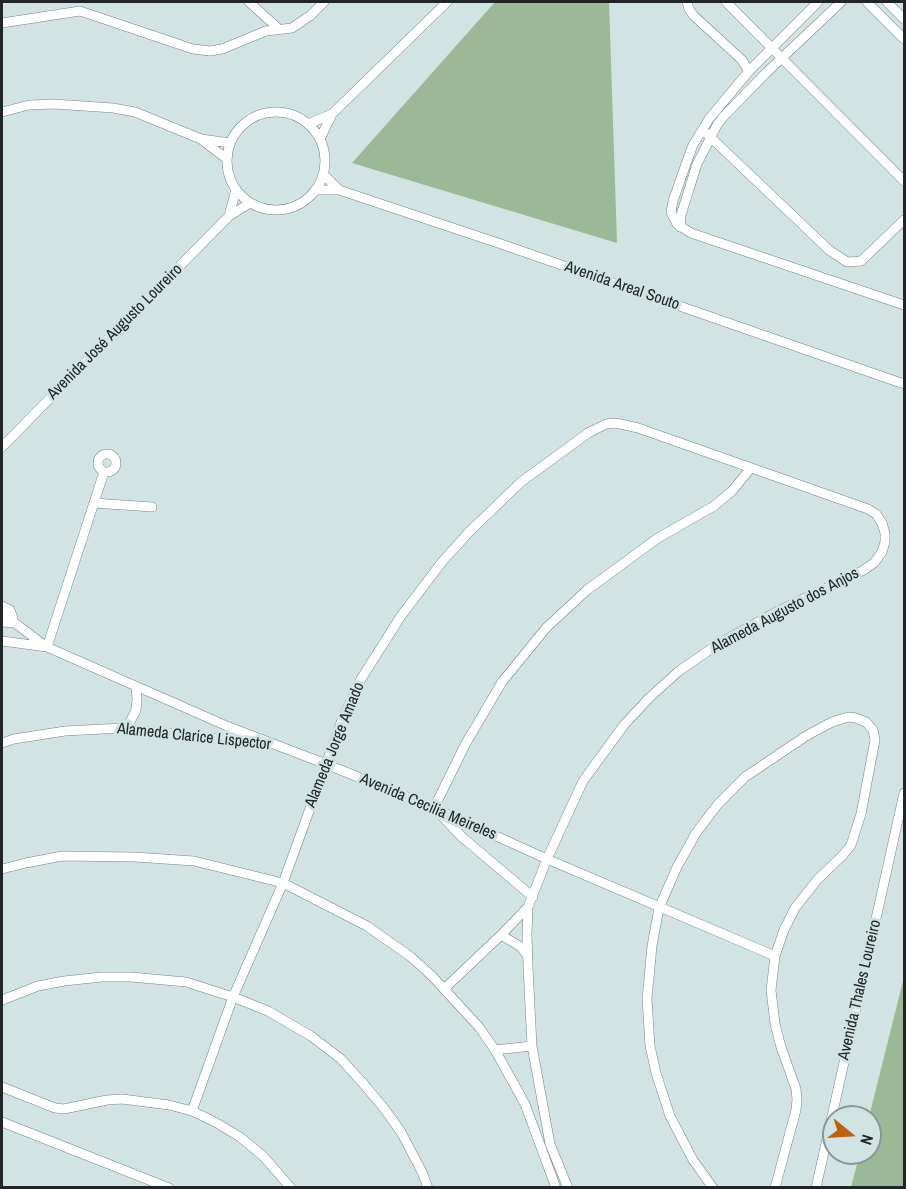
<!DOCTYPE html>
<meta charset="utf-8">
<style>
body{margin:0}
#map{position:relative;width:906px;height:1189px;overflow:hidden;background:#d1e3e3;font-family:"Archivo Narrow",sans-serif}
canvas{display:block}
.frame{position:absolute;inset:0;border:3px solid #202627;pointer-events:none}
.north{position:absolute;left:822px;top:1105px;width:60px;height:60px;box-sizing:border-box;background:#d1e3e3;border:2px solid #8a9798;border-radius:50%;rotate:108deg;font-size:16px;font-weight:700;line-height:24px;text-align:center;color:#202627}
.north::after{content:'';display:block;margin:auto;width:21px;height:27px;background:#bd610e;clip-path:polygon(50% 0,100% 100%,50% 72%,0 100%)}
</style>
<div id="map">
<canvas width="906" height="1189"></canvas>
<div class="frame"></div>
<div class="north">N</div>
</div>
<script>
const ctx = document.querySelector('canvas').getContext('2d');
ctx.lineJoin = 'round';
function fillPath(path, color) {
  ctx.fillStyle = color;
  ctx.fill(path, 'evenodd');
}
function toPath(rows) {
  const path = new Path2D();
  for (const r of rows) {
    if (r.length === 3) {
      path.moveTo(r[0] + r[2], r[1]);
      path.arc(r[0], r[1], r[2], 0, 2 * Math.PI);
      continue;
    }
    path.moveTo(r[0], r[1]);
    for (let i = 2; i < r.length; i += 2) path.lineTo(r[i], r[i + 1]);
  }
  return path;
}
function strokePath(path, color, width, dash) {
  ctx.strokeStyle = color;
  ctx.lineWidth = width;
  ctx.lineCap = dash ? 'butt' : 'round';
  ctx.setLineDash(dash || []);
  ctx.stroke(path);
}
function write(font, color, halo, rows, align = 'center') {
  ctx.font = font + ' "Archivo Narrow",sans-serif';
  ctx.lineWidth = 6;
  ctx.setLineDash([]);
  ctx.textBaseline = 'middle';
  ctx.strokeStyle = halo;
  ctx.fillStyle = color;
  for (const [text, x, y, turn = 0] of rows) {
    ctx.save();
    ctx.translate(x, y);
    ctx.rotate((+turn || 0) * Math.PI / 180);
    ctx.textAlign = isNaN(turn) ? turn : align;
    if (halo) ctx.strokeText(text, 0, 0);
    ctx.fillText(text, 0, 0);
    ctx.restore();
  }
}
fillPath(toPath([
 [495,2,609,2,617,243,352,163],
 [904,977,904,1187,851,1187,860,1153,870,1153,869,1117]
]), '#9cb997');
const street = toPath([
 [249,2,279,29],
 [687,2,689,9,693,15,742,60,749,71],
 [726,2,904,181],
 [818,2,749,71,709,119,693,145,687,161,673,201,671,212,677,224,691,233,904,305],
 [867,2,904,39],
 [887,2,904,19],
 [2,23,80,11,193,49,210,51,222,49,266,31,292,28,311,15,324,2],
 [2,112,29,105,54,104,113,108,135,112,201,139,230,143],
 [276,161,49],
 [308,124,332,114,447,2],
 [706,133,829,250,847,262,861,261,904,220],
 [320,139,332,114],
 [202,140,227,159],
 [323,174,339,190],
 [315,190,339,190,504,245,904,384],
 [229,216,236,189],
 [680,227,681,215,697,164,717,125,724,116,766,73,841,2],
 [2,447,229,216,250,203],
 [107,463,9],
 [94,503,152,507],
 [2,606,10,610,13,618],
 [2,613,8,616,15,623,45,646],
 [2,622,15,623],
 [2,641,47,647,229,727,326,764,434,808,547,859,775,956],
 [47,647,104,472],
 [127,728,136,710,137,699,136,686],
 [2,743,14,739,65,731,122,728,265,744],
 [2,869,26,863,62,856,134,857,194,861,283,883,367,926,411,957,432,976,479,1027,495,1050,525,1104,556,1188],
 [533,897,462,837,434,808,466,743,502,682,546,628,587,590,658,538,714,506,732,491,751,468],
 [501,935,521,947,527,955],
 [444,989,501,935,528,907],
 [2,1000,38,986,64,981,102,977,131,977,186,982,233,997,268,1011,311,1036,341,1059,361,1081,383,1107,401,1132,422,1172,428,1188],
 [495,1050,532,1046],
 [2,1087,55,1108,64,1109,107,1100,122,1099,169,1105,192,1111,215,1122,240,1137,263,1156,291,1188],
 [192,1111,233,997,283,883,342,720,361,679,401,616,442,562,469,532,521,482,588,433,606,424,616,423,638,428,868,509,876,514,882,523,885,533,885,542,882,552,874,563,862,571,780,610,718,644,679,671,649,698,624,725,583,781,547,859,528,907,527,935,528,967,532,1046,550,1144,568,1188],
 [2,1122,169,1188],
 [713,1188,693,1160,670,1116,656,1073,650,1046,647,999,652,946,659,908,677,867,696,833,718,804,745,777,806,736,832,722,848,717,856,718,866,722,873,730,875,740,861,814,851,845,843,855,817,880,795,908,784,930,775,956,771,990,775,1024,781,1047,796,1089,797,1099,796,1110,775,1188],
 [816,1188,904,793]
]);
strokePath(street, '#758585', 10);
strokePath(street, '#fff', 9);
write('16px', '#202627', '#d1e3e3', [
 ["Avenida Areal Souto",622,286,19],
 ["Avenida José Augusto Loureiro",115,332,-45],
 ["Alameda Augusto dos Anjos",785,611,-28],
 ["Alameda Clarice Lispector",194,737,6],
 ["Alameda Jorge Amado",335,745,-68],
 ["Avenida Cecilia Meireles",428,807,23],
 ["Avenida Thales Loureiro",860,990,-77]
]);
</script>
